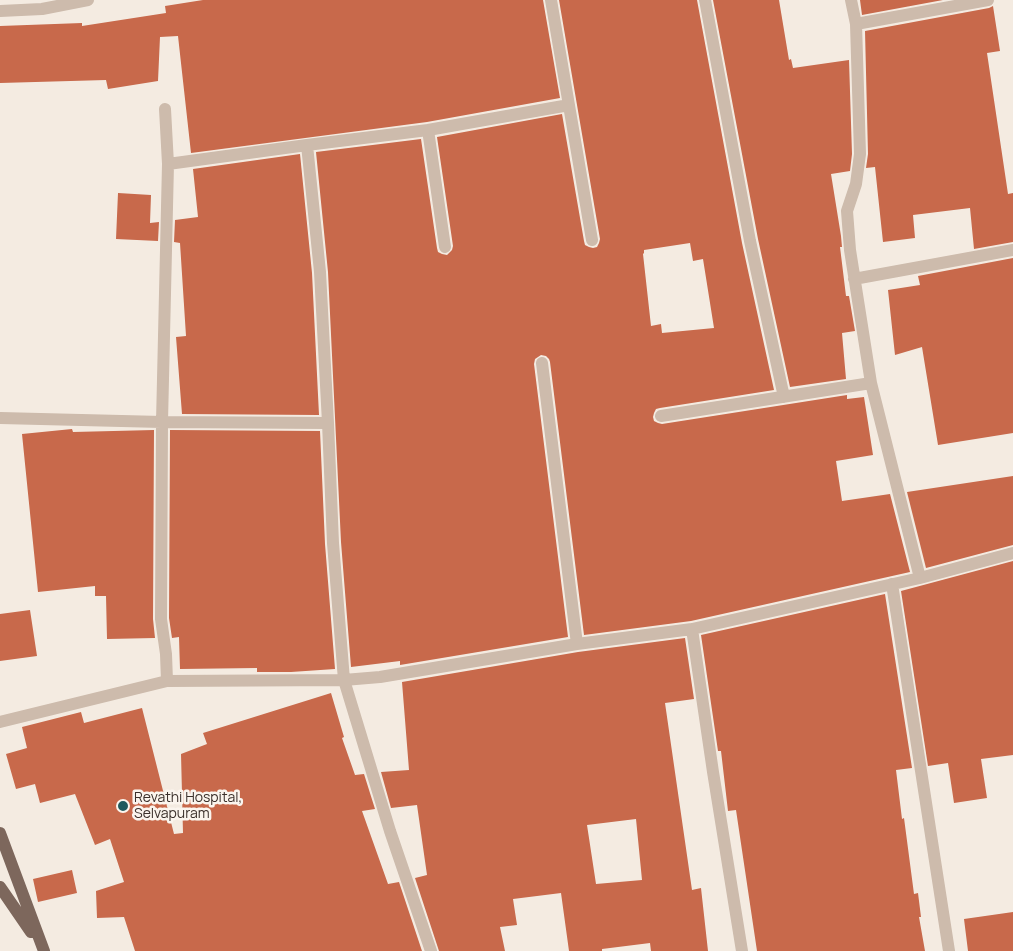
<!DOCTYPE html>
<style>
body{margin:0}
canvas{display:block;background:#f4ebe1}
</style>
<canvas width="1013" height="951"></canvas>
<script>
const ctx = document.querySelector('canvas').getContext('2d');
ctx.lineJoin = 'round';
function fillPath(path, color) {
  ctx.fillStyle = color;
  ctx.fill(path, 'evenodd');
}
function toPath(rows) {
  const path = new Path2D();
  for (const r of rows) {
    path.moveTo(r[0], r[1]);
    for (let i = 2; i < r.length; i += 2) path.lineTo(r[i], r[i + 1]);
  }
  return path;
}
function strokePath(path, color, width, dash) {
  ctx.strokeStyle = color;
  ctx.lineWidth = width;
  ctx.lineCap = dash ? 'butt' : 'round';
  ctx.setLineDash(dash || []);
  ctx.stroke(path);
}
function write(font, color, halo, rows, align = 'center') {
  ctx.font = font + ' Manrope,sans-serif';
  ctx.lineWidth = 5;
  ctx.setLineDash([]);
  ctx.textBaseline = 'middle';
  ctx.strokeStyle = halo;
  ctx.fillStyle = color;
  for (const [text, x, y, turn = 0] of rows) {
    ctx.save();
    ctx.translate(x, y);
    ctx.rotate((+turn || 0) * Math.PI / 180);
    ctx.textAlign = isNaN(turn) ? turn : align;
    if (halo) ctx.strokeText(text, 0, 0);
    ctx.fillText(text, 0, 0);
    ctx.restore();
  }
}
fillPath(toPath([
 [203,0,543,0,560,98,427,122,191,153,178,36,160,37,158,81,108,89,106,80,0,83,0,26,82,23,82,26,166,13,165,6],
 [559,0,697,0,742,243,774,390,660,408,656,409,654,413,653,417,654,421,658,423,662,424,847,395,847,399,864,397,873,455,836,461,842,501,890,494,910,572,691,621,584,635,550,362,549,359,546,356,541,355,535,359,534,364,568,637,400,665,400,661,351,667,341,542,328,272,316,152,421,139,437,248,438,252,442,254,447,255,452,250,453,246,437,137,562,114,584,241,585,245,589,247,593,248,597,247,599,243,600,239],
 [690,243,693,261,703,259,714,328,662,333,661,324,651,326,643,254,644,253,644,250],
 [713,0,779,0,789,60,791,59,793,68,849,60,852,154,850,171,831,174,841,236,842,247,840,247,846,296,849,296,855,331,842,333,846,379,790,387,758,239],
 [860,0,943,0,862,15],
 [993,6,1000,51,987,53,1008,194,1013,193,1013,242,974,249,970,208,913,215,915,238,883,242,875,167,866,168,868,154,865,31,989,8],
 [300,154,312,273,319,415,182,414,176,337,186,336,180,243,174,242,175,220,198,217,193,169],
 [118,193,151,195,150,223,159,222,158,241,116,239],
 [1013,258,1013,433,938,445,922,347,895,355,888,290,920,285,918,276],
 [72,429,73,432,154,430,153,619,155,638,107,639,106,596,95,596,95,586,38,592,22,434],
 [170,430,320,431,325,544,335,669,291,672,257,672,257,668,180,669,179,637,172,638,169,618],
 [1013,476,1013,545,926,568,907,492],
 [1013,561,1013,755,981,759,987,798,954,803,948,763,928,766,901,591],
 [885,594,912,768,896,770,902,819,904,818,914,894,918,893,921,917,919,917,925,951,757,951,736,810,728,811,721,751,718,751,701,635],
 [30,610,37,656,0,661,0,614],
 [685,638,694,699,665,703,692,890,701,888,708,951,651,951,650,943,602,949,602,951,569,951,561,893,513,899,517,925,500,927,505,951,439,951,415,878,427,875,417,805,391,808,381,772,409,770,402,682,578,652],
 [636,819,642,880,596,884,587,825],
 [331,693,344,737,342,738,355,775,364,774,375,809,362,811,388,884,399,882,422,951,135,951,124,917,97,918,96,891,124,882,110,839,95,845,75,794,40,803,35,784,16,789,6,754,27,748,22,727,81,712,84,723,142,708,174,834,183,833,181,754,207,744,203,733],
 [72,870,77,893,38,902,33,879],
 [1013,912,1013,951,968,951,964,919]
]), '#c8694b');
strokePath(toPath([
 [551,0,592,240],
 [705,0,750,241,784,397],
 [851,0,856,24,860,154,856,184,847,211,850,250,871,383,920,578,1013,553],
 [0,11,42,9,88,0],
 [856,24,988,0],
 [165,109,168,164,162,422,328,423],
 [307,145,428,130],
 [168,164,307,145,320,272,328,423,333,543,344,680,390,831,431,951],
 [445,247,428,130,569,105],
 [854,279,1013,250],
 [542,363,577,644],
 [661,416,871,383],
 [0,418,162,422,161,619,166,654,167,681,344,680,380,677,577,644,692,629,920,578],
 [892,584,949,951],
 [692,629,713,772,742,951],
 [0,722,167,681]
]), '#cdbbac', 12);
strokePath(toPath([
 [0,833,44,951],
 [0,887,31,932]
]), '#7d675c', 12);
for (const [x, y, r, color] of [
 [123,806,6,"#1f5a5e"]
]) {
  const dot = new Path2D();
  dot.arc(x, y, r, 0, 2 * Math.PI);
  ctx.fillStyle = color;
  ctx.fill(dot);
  strokePath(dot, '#fbf5ee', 2);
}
write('14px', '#3b302b', '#fbf5ee', [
 ["Revathi Hospital,",134,798],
 ["Selvapuram",134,814]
], 'left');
</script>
